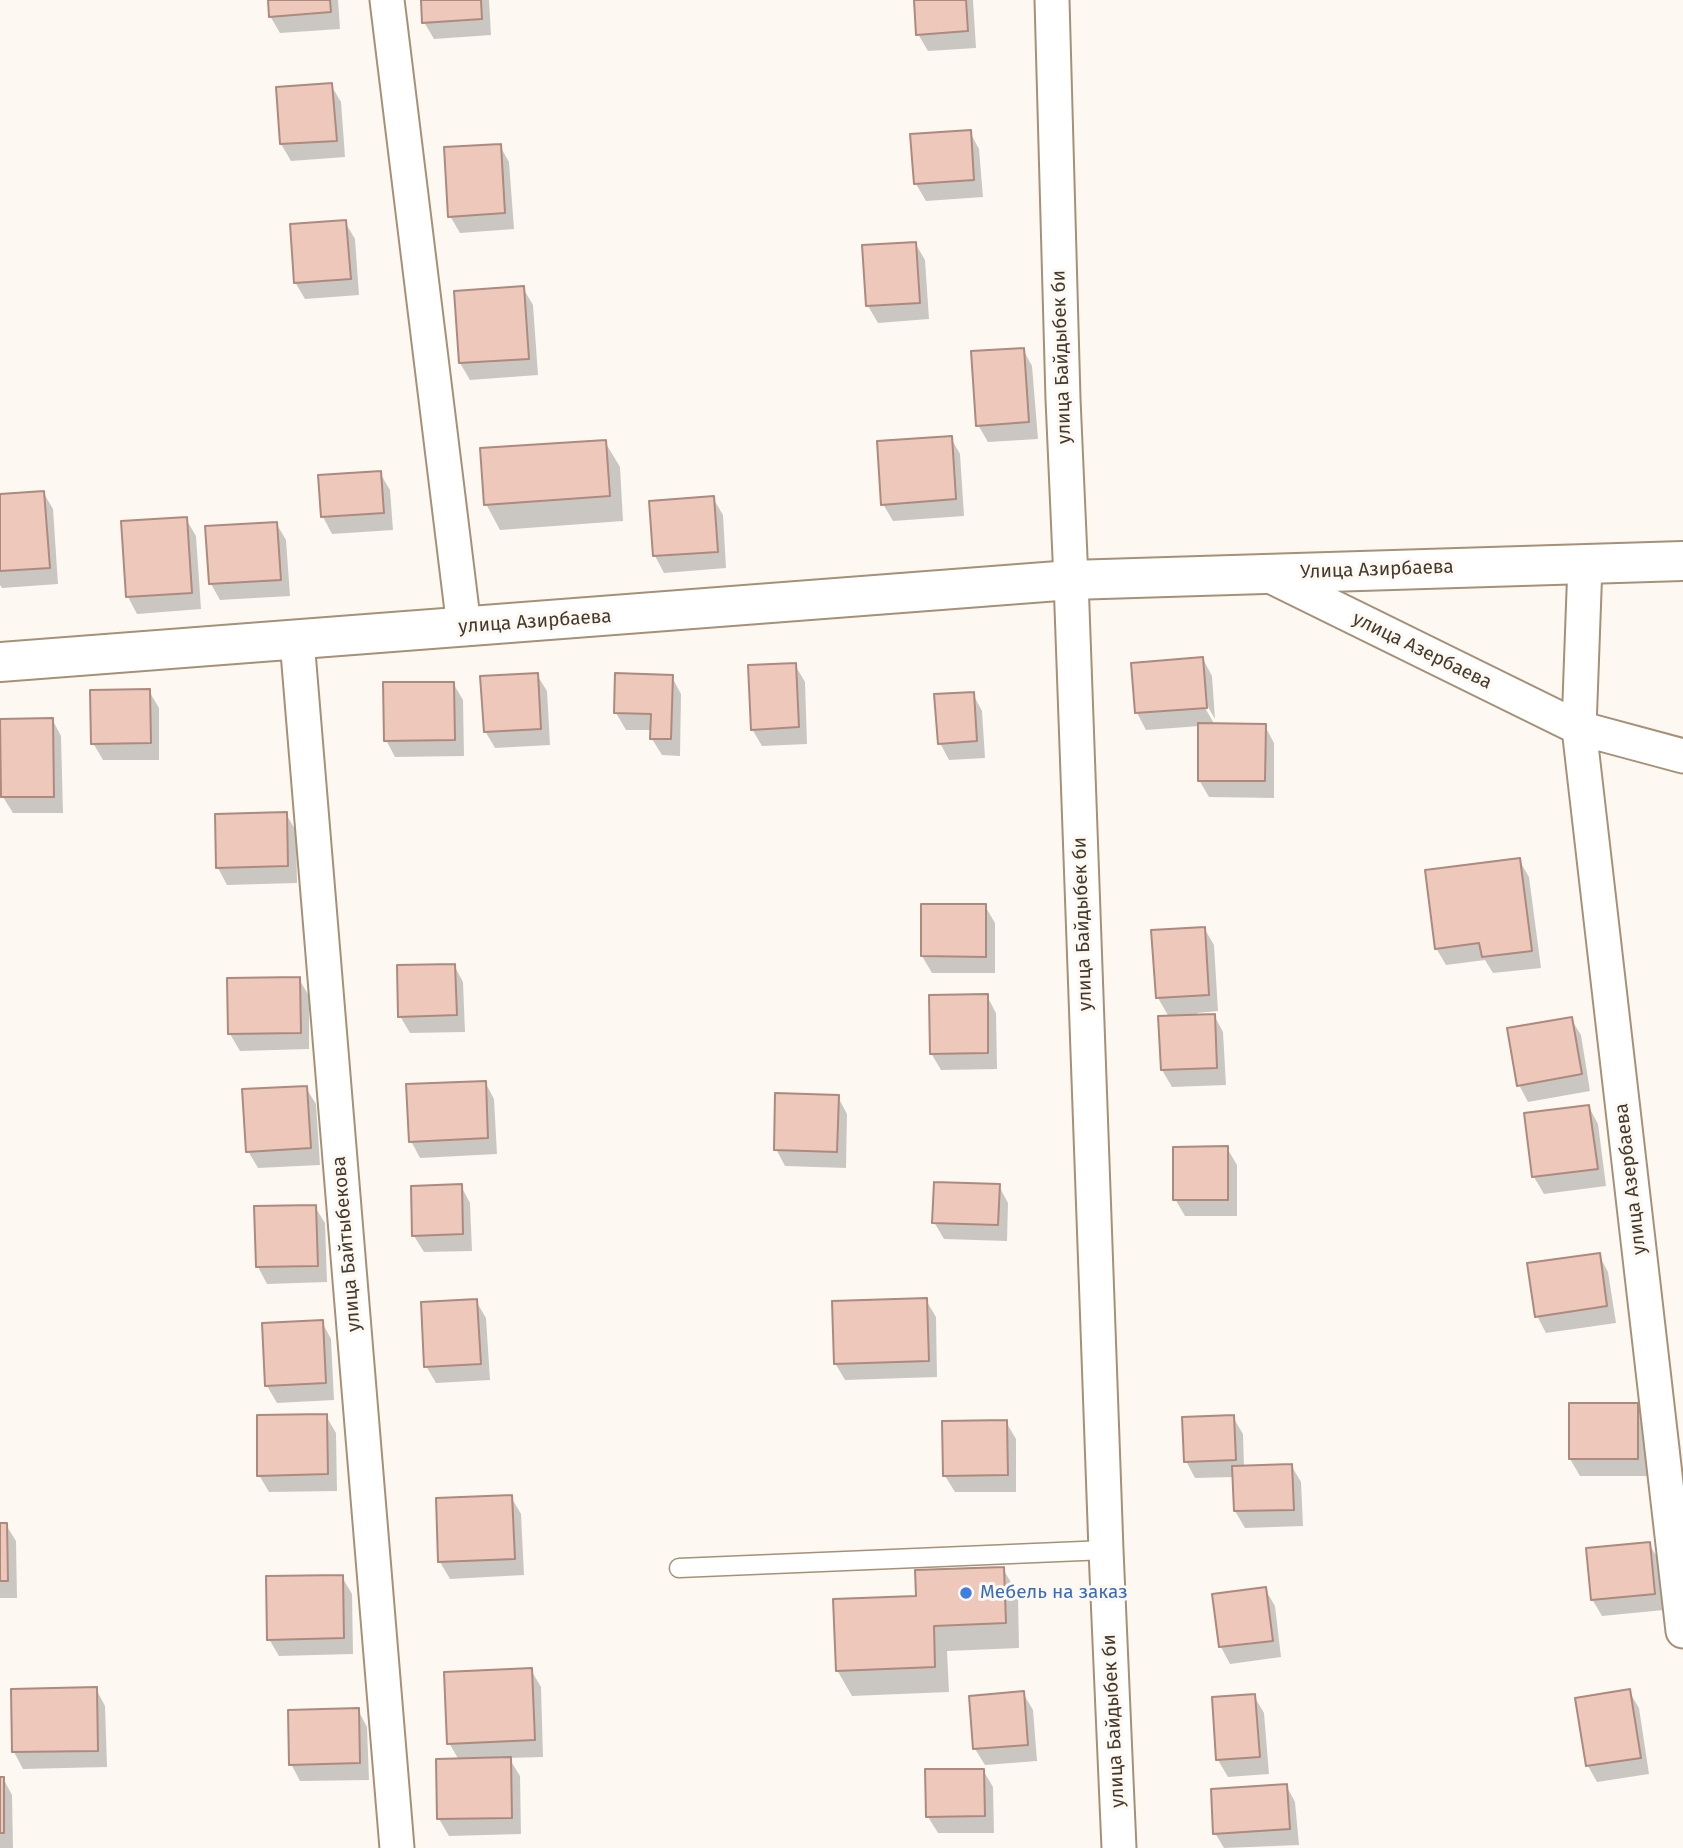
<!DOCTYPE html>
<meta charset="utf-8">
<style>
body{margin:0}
canvas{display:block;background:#fdf8f2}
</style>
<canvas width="1683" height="1848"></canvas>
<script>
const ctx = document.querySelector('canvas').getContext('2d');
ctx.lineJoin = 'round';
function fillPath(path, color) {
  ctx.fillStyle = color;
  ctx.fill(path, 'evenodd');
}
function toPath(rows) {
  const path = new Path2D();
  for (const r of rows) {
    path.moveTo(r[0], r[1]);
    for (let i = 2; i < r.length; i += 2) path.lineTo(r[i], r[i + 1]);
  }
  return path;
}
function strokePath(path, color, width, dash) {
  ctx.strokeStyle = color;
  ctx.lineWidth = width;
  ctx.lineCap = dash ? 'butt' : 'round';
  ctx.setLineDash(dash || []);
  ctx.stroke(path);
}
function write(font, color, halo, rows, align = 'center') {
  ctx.font = font + ' "Fira Sans",sans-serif';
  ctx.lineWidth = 6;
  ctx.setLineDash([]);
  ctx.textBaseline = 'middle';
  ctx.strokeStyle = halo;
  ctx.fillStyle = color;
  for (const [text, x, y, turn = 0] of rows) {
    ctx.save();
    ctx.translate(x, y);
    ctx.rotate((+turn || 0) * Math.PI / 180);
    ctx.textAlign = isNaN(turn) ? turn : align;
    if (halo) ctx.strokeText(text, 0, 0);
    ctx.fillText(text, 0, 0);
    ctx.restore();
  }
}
fillPath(toPath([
 [269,0,338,0,340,29,280,33,270,16],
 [422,0,489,0,491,35,434,39,424,22],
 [916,0,973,0,976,48,928,51,918,34],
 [331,85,341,102,345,157,291,161,281,144],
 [970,132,979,149,983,197,926,201,916,184,912,136],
 [500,146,509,162,514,229,460,233,450,216],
 [345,222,355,239,359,295,305,299,295,282],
 [915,243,925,260,929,319,878,323,868,306],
 [523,288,533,305,538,375,470,380,460,363,456,292],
 [1023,349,1032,366,1038,439,988,442,978,425],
 [951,438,960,454,964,516,893,521,883,504],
 [605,442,620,467,623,521,500,530,486,504],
 [380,473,390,490,393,530,332,534,323,517],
 [43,492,53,509,58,584,2,588,0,585,0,495],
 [713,498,723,515,726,568,664,573,655,556,651,502],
 [186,519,196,536,201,609,137,614,128,597],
 [276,523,286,540,290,596,220,600,211,584],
 [1203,659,1212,676,1215,719,1204,700,1201,701,1215,725,1265,726,1274,743,1274,798,1209,797,1199,780,1200,726,1146,730,1137,713],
 [795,665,805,682,807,744,762,746,752,729],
 [537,675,547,691,550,745,495,748,485,731],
 [672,677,681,694,680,756,662,755,652,739,652,730,626,730,616,713],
 [453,683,463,700,464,756,395,757,386,740],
 [149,691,159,708,159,760,103,760,93,743],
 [973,694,982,711,985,758,949,760,940,743],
 [52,719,61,736,63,813,13,813,3,797],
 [286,814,296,831,297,883,227,885,218,868],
 [1519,860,1529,877,1541,968,1493,973,1485,960,1446,965,1436,948],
 [985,906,995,923,995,973,932,973,922,956],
 [1204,928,1214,945,1218,1011,1197,1013,1197,1016,1214,1015,1223,1032,1226,1085,1172,1087,1162,1070,1160,1018,1169,1017,1158,998,1153,932],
 [454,965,463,982,465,1032,410,1033,400,1016],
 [299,979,309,996,309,1049,240,1051,230,1034],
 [987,996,996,1013,997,1069,941,1070,931,1053],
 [1571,1019,1581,1035,1590,1091,1528,1102,1519,1085],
 [485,1082,494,1099,497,1154,420,1158,411,1141],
 [306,1088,316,1104,320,1165,258,1168,248,1151],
 [838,1097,847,1114,846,1168,785,1166,776,1149],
 [1589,1107,1598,1124,1606,1186,1544,1194,1534,1177],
 [1227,1148,1237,1165,1237,1216,1185,1216,1175,1199],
 [461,1186,470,1203,472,1251,424,1252,414,1236],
 [999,1186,1008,1203,1007,1241,944,1239,934,1222],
 [315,1207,325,1223,327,1282,267,1284,258,1267],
 [1599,1255,1608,1272,1616,1323,1546,1333,1537,1316],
 [926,1300,936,1317,937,1377,845,1380,835,1363],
 [476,1301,486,1318,490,1380,436,1383,426,1366],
 [322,1322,331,1339,334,1400,277,1403,267,1386,264,1324],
 [1637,1404,1647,1421,1647,1476,1580,1476,1570,1459],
 [326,1416,336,1433,337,1491,269,1492,259,1475],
 [1233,1417,1243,1434,1244,1467,1291,1465,1301,1482,1303,1526,1245,1528,1235,1511,1234,1477,1195,1478,1186,1461],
 [1006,1422,1016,1439,1016,1492,955,1492,945,1476],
 [511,1497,521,1514,524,1575,450,1579,440,1562],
 [0,1525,6,1525,16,1541,17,1598,0,1598],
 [1649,1544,1659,1560,1664,1610,1602,1616,1592,1599],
 [1003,1569,1018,1594,1019,1648,947,1651,949,1692,852,1696,837,1670,918,1598],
 [342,1577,352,1594,353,1654,279,1656,269,1639],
 [1265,1589,1275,1606,1281,1657,1230,1664,1221,1647,1214,1595],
 [531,1670,541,1687,543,1757,509,1758,520,1776,521,1834,449,1836,439,1819,459,1760,449,1743],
 [96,1689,105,1706,107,1767,23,1769,14,1752],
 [1629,1691,1639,1708,1649,1774,1597,1782,1588,1766],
 [1023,1693,1033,1710,1037,1761,985,1765,975,1749],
 [1254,1696,1264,1713,1269,1774,1228,1777,1218,1760,1214,1699],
 [358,1710,367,1727,369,1780,300,1781,291,1764],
 [983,1770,993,1787,994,1833,938,1833,928,1817],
 [0,1778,3,1778,12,1795,13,1848,0,1848],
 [1286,1785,1295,1802,1299,1845,1224,1848,1215,1833]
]), '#0003');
const building = toPath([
 [268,0,330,0,331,12,269,17,268,0],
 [421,0,481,0,482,19,422,23,421,0],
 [914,0,966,0,968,31,916,35,914,0],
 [332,83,337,141,280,144,276,87,332,83],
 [971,130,974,180,914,184,910,134,971,130],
 [501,144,505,213,448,217,444,147,501,144],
 [346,220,351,279,294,283,290,224,346,220],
 [916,242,920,303,866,306,862,245,916,242],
 [524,286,529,359,459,363,454,291,524,286],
 [1024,348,1029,422,976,426,971,351,1024,348],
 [952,436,956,499,881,505,877,441,952,436],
 [606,440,610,496,484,505,480,448,606,440],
 [381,471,384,513,321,517,318,475,381,471],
 [44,491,50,568,0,571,0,494,44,491],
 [714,496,718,552,653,556,649,501,714,496],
 [187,517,192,593,126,597,121,521,187,517],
 [277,522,281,580,209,584,205,526,277,522],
 [1203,657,1207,708,1135,713,1131,663,1203,657],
 [796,663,799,727,751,730,748,665,796,663],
 [538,673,541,729,484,732,480,676,538,673],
 [615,673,673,675,671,739,650,739,651,714,614,713,615,673],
 [383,682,454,682,455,740,384,741,383,682],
 [150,689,151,743,91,744,90,690,150,689],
 [974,692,977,741,938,744,934,694,974,692],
 [53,718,54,797,1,797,0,719,53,718],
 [1198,723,1266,724,1265,781,1198,781,1198,723],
 [287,812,288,866,216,868,215,814,287,812],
 [1520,858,1532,951,1482,957,1479,943,1435,949,1425,870,1520,858],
 [921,904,986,904,986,957,921,956,921,904],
 [1205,927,1209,995,1156,998,1151,930,1205,927],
 [455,964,457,1015,398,1017,397,965,455,964],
 [300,977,301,1033,228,1034,227,978,300,977],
 [988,994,988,1053,930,1054,929,995,988,994],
 [1215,1014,1217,1068,1161,1070,1158,1016,1215,1014],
 [1572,1017,1582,1074,1517,1086,1507,1028,1572,1017],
 [486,1081,488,1138,409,1142,406,1084,486,1081],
 [307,1086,311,1148,246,1152,242,1089,307,1086],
 [775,1093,839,1095,837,1152,774,1150,775,1093],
 [1589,1105,1598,1169,1532,1177,1524,1113,1589,1105],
 [1228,1146,1228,1200,1173,1200,1173,1147,1228,1146],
 [934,1182,1000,1184,998,1225,932,1223,934,1182],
 [462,1184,463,1234,412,1236,411,1186,462,1184],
 [316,1205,318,1266,256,1267,254,1206,316,1205],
 [1600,1253,1607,1306,1535,1317,1527,1263,1600,1253],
 [927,1298,929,1361,834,1364,832,1301,927,1298],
 [477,1299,481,1364,424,1367,421,1302,477,1299],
 [323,1320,326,1383,265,1386,262,1323,323,1320],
 [1569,1403,1638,1403,1638,1459,1569,1459,1569,1403],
 [327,1414,328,1474,257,1476,257,1415,327,1414],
 [1234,1415,1236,1460,1184,1462,1182,1417,1234,1415],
 [1007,1420,1008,1475,943,1476,942,1421,1007,1420],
 [1292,1464,1294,1510,1234,1511,1232,1466,1292,1464],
 [512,1495,515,1559,438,1562,436,1498,512,1495],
 [0,1523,7,1523,8,1581,0,1581,0,1523],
 [1650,1542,1655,1594,1591,1600,1586,1548,1650,1542],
 [1004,1567,1006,1623,934,1626,935,1667,836,1671,833,1599,916,1596,915,1570,1004,1567],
 [343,1575,344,1638,267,1640,266,1576,343,1575],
 [1266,1587,1273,1641,1219,1647,1212,1594,1266,1587],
 [532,1668,535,1740,447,1744,444,1672,532,1668],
 [97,1687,98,1751,12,1752,11,1689,97,1687],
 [1630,1689,1641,1758,1586,1766,1575,1698,1630,1689],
 [1024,1691,1028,1745,973,1749,969,1696,1024,1691],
 [1255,1694,1260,1757,1216,1760,1212,1697,1255,1694],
 [359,1708,360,1763,289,1765,288,1710,359,1708],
 [511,1757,512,1818,437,1819,436,1759,511,1757],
 [925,1769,984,1769,985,1816,926,1817,925,1769],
 [0,1777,4,1777,4,1833,0,1833,0,1777],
 [1287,1784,1290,1829,1213,1834,1211,1789,1287,1784]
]);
fillPath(building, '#eec8bb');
strokePath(building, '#ad8a7e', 2);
const service = toPath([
 [679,1568,1106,1550]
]);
const minor = toPath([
 [387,0,464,627],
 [1052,0,1063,399,1071,580,1106,1550,1119,1848],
 [1585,564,1579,728,1683,1631],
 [1266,574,1579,728,1683,756],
 [297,640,397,1848]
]);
const primary = toPath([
 [0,662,1071,580,1683,561]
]);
strokePath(service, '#a69176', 21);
strokePath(minor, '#a69176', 37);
strokePath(primary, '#a69176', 42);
strokePath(service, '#fff', 18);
strokePath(minor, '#fff', 33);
strokePath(primary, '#fff', 38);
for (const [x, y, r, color] of [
 [966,1593,7,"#3f7fe0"]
]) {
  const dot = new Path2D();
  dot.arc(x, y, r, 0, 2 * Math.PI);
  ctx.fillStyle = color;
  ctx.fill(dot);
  strokePath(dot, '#fdf8f2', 2.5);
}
write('19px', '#433a2e', '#fdf8f2', [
 ["улица Байдыбек би",1062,357,-92],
 ["Улица Азирбаева",1377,570,-2],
 ["улица Азирбаева",535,622,-4],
 ["улица Азербаева",1422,651,26],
 ["улица Байдыбек би",1083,924,-92],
 ["улица Азербаева",1631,1179,-97],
 ["улица Байтыбекова",347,1244,-95],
 ["улица Байдыбек би",1114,1721,-93]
]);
write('19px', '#366cbe', '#fdf8f2', [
 ["Мебель на заказ",980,1593]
], 'left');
</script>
